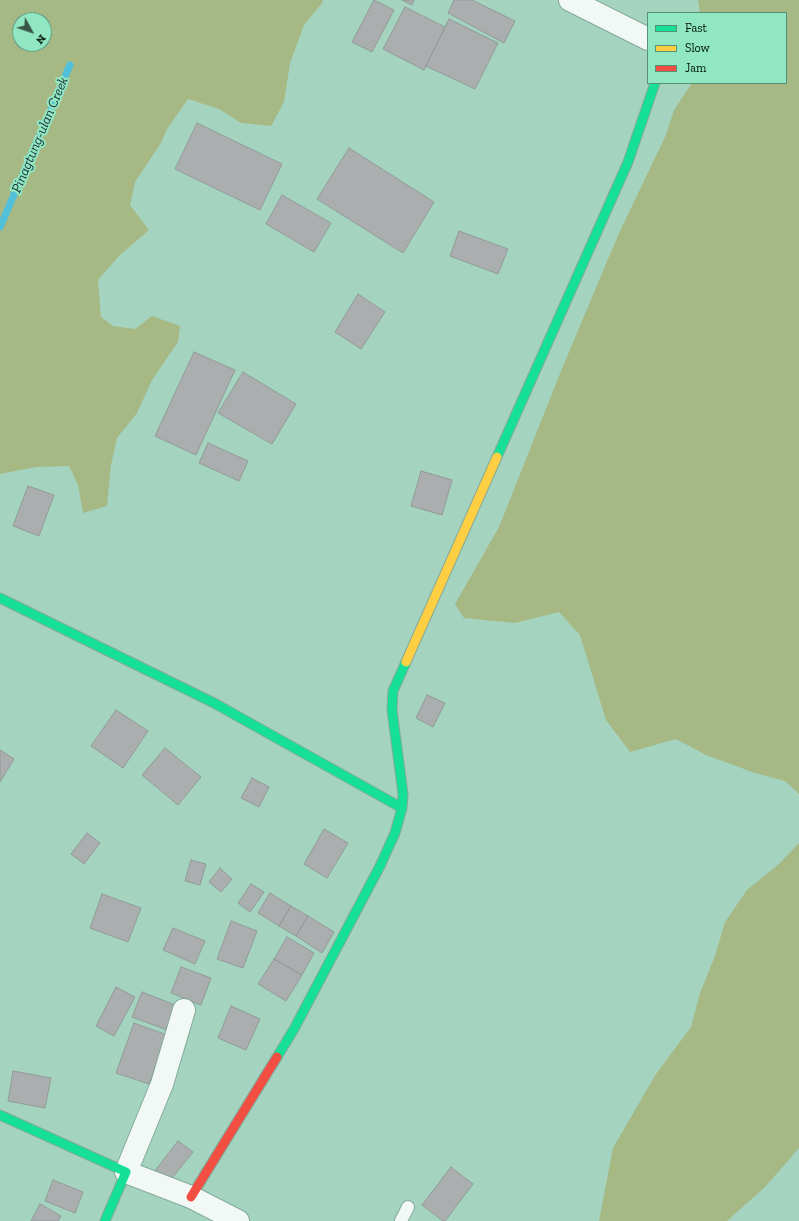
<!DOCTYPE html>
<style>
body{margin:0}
#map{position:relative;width:799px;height:1221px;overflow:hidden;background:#a4d3bf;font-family:"Zilla Slab",serif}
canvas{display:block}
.legend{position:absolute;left:647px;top:12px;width:140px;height:72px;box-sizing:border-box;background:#90e7c2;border:1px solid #569178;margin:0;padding:5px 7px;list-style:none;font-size:12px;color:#001108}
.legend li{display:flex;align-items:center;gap:8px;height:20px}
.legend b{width:20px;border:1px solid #569178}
.north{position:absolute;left:12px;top:12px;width:40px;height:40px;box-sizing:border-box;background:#90e7c2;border:1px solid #569178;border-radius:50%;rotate:130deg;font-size:11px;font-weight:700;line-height:16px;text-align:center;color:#001108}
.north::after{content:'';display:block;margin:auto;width:14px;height:18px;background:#395548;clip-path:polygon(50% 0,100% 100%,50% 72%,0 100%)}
</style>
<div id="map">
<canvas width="799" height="1221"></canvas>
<ul class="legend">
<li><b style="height:5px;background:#16e098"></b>Fast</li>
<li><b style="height:5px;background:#ffcf43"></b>Slow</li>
<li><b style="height:5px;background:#f24e42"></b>Jam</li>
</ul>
<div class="north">N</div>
</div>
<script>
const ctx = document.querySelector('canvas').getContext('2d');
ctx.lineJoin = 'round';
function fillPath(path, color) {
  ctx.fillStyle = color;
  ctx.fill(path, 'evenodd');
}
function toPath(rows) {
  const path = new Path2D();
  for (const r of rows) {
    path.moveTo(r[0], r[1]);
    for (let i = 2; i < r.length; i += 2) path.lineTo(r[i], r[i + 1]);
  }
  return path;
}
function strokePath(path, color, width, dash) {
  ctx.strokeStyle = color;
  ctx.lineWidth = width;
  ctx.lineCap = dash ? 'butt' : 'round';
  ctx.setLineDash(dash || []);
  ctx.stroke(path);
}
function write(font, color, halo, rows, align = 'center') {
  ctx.font = font + ' "Zilla Slab",serif';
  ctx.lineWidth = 4;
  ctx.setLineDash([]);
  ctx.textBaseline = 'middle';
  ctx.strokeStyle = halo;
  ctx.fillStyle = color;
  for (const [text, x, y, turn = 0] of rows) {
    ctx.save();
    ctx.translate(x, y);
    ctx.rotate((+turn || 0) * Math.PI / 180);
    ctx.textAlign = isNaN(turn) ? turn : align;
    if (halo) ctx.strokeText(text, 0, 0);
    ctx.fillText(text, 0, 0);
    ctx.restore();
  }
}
fillPath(toPath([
 [0,0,322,0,323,2,304,25,290,63,284,102,271,126,241,123,219,109,188,99,167,129,161,143,135,182,130,205,149,230,119,256,98,280,101,317,113,326,135,329,152,316,180,326,178,342,152,380,137,413,117,438,111,465,107,506,83,513,78,485,69,466,36,467,0,474],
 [20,20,44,20,44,44,20,44],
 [698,0,799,0,799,794,785,781,755,773,706,755,676,739,630,752,606,720,580,635,559,612,515,623,464,618,455,604,499,527,561,371,619,233,666,135,674,110,692,83,786,83,786,13,700,13],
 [799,843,799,1148,765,1187,727,1221,599,1221,613,1148,656,1074,691,1027,700,993,715,956,725,922,747,890,779,864]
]), '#a6b985');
strokePath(toPath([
 [0,227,70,65]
]), '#51c0da', 7);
const building = toPath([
 [374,0,394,10,372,52,352,42,374,0],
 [402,0,414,0,412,5,402,0],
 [454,0,472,0,515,21,504,43,448,13,454,0],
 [405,7,445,27,424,70,383,49,405,7],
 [449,19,498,43,475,89,426,66,449,19],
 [197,123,282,164,260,210,175,169,197,123],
 [349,148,434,202,403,253,317,199,349,148],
 [282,195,331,223,314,252,266,224,282,195],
 [459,231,508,249,498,274,450,256,459,231],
 [358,294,385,312,361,349,335,332,358,294],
 [194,352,235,370,196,455,155,436,194,352],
 [243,372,296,404,272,444,218,413,243,372],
 [208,443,248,461,239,481,199,463,208,443],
 [421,471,452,480,442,515,411,506,421,471],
 [28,486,54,495,39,536,13,526,28,486],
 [427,695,445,703,433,727,416,718,427,695],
 [116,710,148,731,123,768,91,746,116,710],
 [165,748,201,777,178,805,142,775,165,748],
 [0,750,14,759,0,782,0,750],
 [252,778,269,787,259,807,241,798,252,778],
 [324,829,348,843,327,878,304,864,324,829],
 [87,833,100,843,84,864,71,854,87,833],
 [191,860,206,864,200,885,185,881,191,860],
 [220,868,232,879,221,892,209,882,220,868],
 [251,884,264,892,250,912,238,903,251,884],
 [270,893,291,906,279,926,258,913,270,893],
 [102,894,141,908,128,942,90,928,102,894],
 [291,906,308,916,296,936,279,926,291,906],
 [308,916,334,932,322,953,296,936,308,916],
 [231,921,257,931,243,968,217,959,231,921],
 [173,928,205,941,195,964,163,950,173,928],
 [287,937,314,953,302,975,274,959,287,937],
 [274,959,302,975,286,1001,258,984,274,959],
 [181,967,211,978,201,1005,171,993,181,967],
 [116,987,135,997,114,1036,96,1026,116,987],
 [142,992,180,1007,170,1031,132,1017,142,992],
 [231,1006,260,1019,246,1050,218,1038,231,1006],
 [134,1023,167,1035,149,1084,116,1073,134,1023],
 [13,1071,51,1078,45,1108,8,1101,13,1071],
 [178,1141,193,1152,168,1183,154,1172,178,1141],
 [451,1167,473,1184,445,1221,443,1221,422,1205,451,1167],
 [53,1180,83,1192,75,1213,45,1201,53,1180],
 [40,1204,61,1216,58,1221,31,1221,40,1204]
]);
fillPath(building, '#aaaeae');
strokePath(building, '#929a99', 1);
const lane = toPath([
 [401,1221,408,1207]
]);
const street = toPath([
 [570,0,648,39],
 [184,1010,162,1084,126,1172,191,1197,238,1221]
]);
const fast = toPath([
 [497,457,628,162,655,83],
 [0,598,214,703,402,808],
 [277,1057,294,1029,380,866,395,833,402,808,403,794,392,710,393,691,406,662],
 [0,1115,126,1172,105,1221]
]);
const slow = toPath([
 [406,662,497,457]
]);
const jam = toPath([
 [191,1197,277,1057]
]);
strokePath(lane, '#84aa9b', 14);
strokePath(street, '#84aa9b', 24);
strokePath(fast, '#84aa9b', 11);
strokePath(slow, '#84aa9b', 11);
strokePath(jam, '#84aa9b', 11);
strokePath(lane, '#f1f8f5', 12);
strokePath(street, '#f1f8f5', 22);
strokePath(fast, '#16e098', 9);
strokePath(slow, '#ffcf43', 9);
strokePath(jam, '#f24e42', 9);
write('italic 14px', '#192e37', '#90e7c2', [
 ["Pinagtung-ulan Creek",40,135,-67]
]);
</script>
